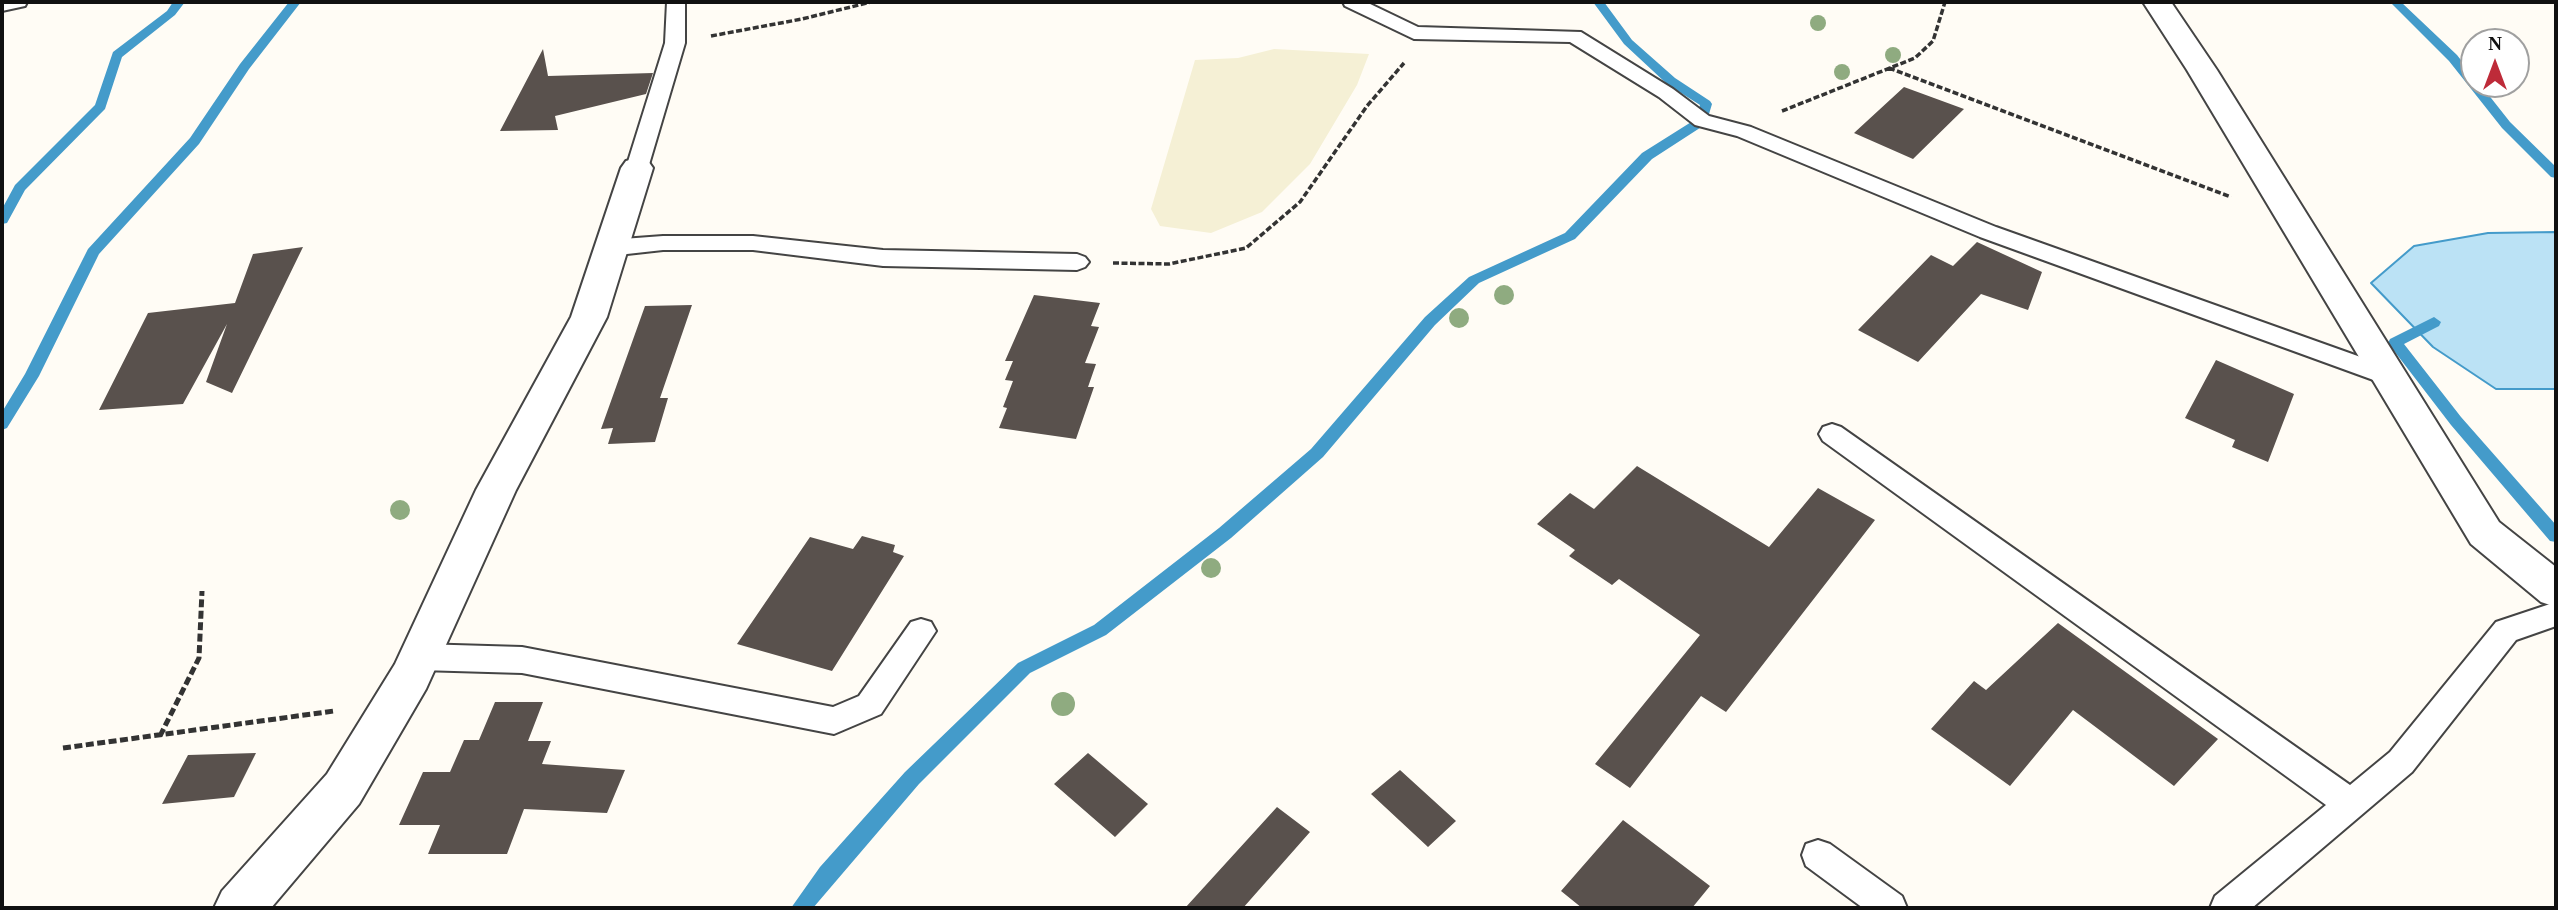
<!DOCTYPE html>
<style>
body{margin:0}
#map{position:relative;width:2558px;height:910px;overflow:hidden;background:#fffcf5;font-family:Georgia,serif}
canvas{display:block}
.frame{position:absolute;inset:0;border:4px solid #111;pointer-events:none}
.north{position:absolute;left:2460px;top:28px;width:70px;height:70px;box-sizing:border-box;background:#fff;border:2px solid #a0a0a0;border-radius:50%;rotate:0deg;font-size:19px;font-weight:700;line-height:28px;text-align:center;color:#111}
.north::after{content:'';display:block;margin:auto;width:24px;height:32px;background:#be2b39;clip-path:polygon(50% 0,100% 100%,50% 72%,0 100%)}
</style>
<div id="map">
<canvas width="2558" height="910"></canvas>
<div class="frame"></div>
<div class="north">N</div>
</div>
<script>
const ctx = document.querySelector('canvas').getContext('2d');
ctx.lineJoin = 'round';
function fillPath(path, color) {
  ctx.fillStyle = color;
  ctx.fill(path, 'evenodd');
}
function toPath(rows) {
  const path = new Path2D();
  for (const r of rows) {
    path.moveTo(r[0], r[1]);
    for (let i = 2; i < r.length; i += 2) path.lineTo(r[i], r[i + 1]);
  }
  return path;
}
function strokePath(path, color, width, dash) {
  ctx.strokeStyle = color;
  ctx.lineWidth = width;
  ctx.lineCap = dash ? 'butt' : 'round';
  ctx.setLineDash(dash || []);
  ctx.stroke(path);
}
fillPath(toPath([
 [1274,49,1369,54,1357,85,1310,164,1262,212,1211,233,1160,226,1151,209,1195,60,1238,58]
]), '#f5f0d5');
const water = toPath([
 [2556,232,2556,389,2496,389,2433,347,2371,283,2414,246,2488,233,2556,232]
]);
fillPath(water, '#bbe2f5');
strokePath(water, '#449bca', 2);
fillPath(toPath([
 [173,2,185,2,175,15,122,57,105,109,25,190,7,223,2,224,2,209,15,185,95,105,113,52,167,11,173,2],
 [289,2,301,2,249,69,199,144,99,254,39,376,7,428,2,430,2,412,25,374,88,249,190,138,240,64,289,2],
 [1593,2,1604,2,1632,40,1675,78,1710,101,1712,104,1706,124,1652,159,1575,239,1479,283,1435,325,1323,457,1231,538,1106,635,1030,673,919,784,813,908,791,908,820,867,905,772,1018,663,1094,625,1219,528,1311,449,1425,317,1469,277,1565,233,1642,153,1696,119,1700,105,1667,84,1624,44,1593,2],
 [2390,2,2401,2,2457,55,2474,77,2474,84,2480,84,2510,122,2556,167,2556,178,2551,177,2502,128,2449,61,2390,2],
 [2434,317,2441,322,2439,326,2404,344,2461,417,2556,525,2556,542,2550,541,2451,425,2388,343,2390,339,2434,317]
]), '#449bca');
fillPath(toPath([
 [543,49,548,76,653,73,646,94,555,116,558,130,500,131],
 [1904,87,1964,109,1913,159,1854,133],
 [1977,242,2042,272,2028,310,1981,294,1918,362,1858,330,1931,255,1953,266],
 [303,247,232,393,206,382,227,324,183,404,99,410,148,313,235,303,253,254],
 [1034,295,1100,303,1091,326,1099,327,1085,363,1096,364,1088,387,1094,387,1076,439,999,428,1007,408,1003,407,1013,381,1005,380,1013,361,1005,361],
 [692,305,660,398,668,398,655,442,608,444,613,428,601,429,645,306],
 [2216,360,2294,394,2268,462,2232,447,2235,440,2185,418],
 [1637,466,1769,547,1818,488,1875,520,1726,712,1701,696,1630,788,1595,764,1700,635,1619,579,1612,585,1569,556,1575,550,1537,524,1570,493,1594,509],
 [862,536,895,545,893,552,904,556,832,671,737,644,810,537,853,549],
 [2058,623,2218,739,2174,786,2073,710,2010,786,1931,729,1974,681,1986,690],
 [495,702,543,702,528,741,551,741,542,764,625,770,607,813,524,809,507,854,428,854,440,825,399,825,423,772,450,772,464,740,479,740],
 [256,753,234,797,162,804,188,755],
 [1088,753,1148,804,1115,837,1054,784],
 [1400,770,1456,821,1428,847,1371,794],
 [1277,807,1310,832,1243,908,1185,908],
 [1623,820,1710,886,1692,908,1582,908,1561,891]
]), '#59514d');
const service = toPath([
 [2,2,27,2,25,6,2,11,2,2],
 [667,2,685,2,685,43,648,168,645,173,637,175,629,173,626,168,665,43,667,2],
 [1343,2,1366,2,1418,27,1581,32,1673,89,1709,116,1751,127,1996,227,2397,370,2400,376,2397,382,2388,385,2379,382,1980,237,1737,136,1695,125,1659,97,1570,42,1414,39,1345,6,1343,2],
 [663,236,753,236,883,250,1077,254,1085,257,1089,262,1085,267,1077,270,883,266,753,250,663,250,609,256,601,253,598,248,601,243,609,240,663,236],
 [1832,424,1841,427,2350,785,2390,752,2496,622,2556,602,2556,626,2516,640,2412,772,2252,908,2210,908,2215,896,2326,805,1823,441,1819,434,1823,427,1832,424],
 [921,619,931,622,936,631,881,714,834,734,522,673,420,670,410,666,405,657,410,648,420,644,522,647,833,707,859,696,911,622,921,619],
 [1818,840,1830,844,1902,896,1907,908,1863,908,1806,866,1802,855,1806,844,1818,840]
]);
const minor = toPath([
 [2143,2,2171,2,2217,70,2499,522,2556,567,2556,607,2541,602,2471,544,2187,70,2143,2],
 [637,158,648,161,653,168,607,317,516,490,426,689,359,804,271,908,214,908,222,891,327,774,395,664,476,490,571,317,621,168,626,161,637,158]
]);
strokePath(service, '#444', 4);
strokePath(minor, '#444', 4);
strokePath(toPath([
 [711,36,802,19,871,2],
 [1889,68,2231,197],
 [1782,111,1915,58,1933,41,1945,2],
 [1113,263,1169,264,1246,248,1300,202,1367,106,1404,63]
]), '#333', 3.5, [6, 2.5]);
strokePath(toPath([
 [160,736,199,658,202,591],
 [63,748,334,711]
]), '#333', 5, [8, 3.5]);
fillPath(service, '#fff');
fillPath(minor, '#fff');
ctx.fillStyle = '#8fab80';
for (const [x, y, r] of [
 [1818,23,8],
 [1893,55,8],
 [1842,72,8],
 [1504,295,10],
 [1459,318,10],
 [400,510,10],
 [1211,568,10],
 [1063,704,12]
]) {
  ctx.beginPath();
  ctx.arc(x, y, r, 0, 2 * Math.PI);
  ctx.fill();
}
</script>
